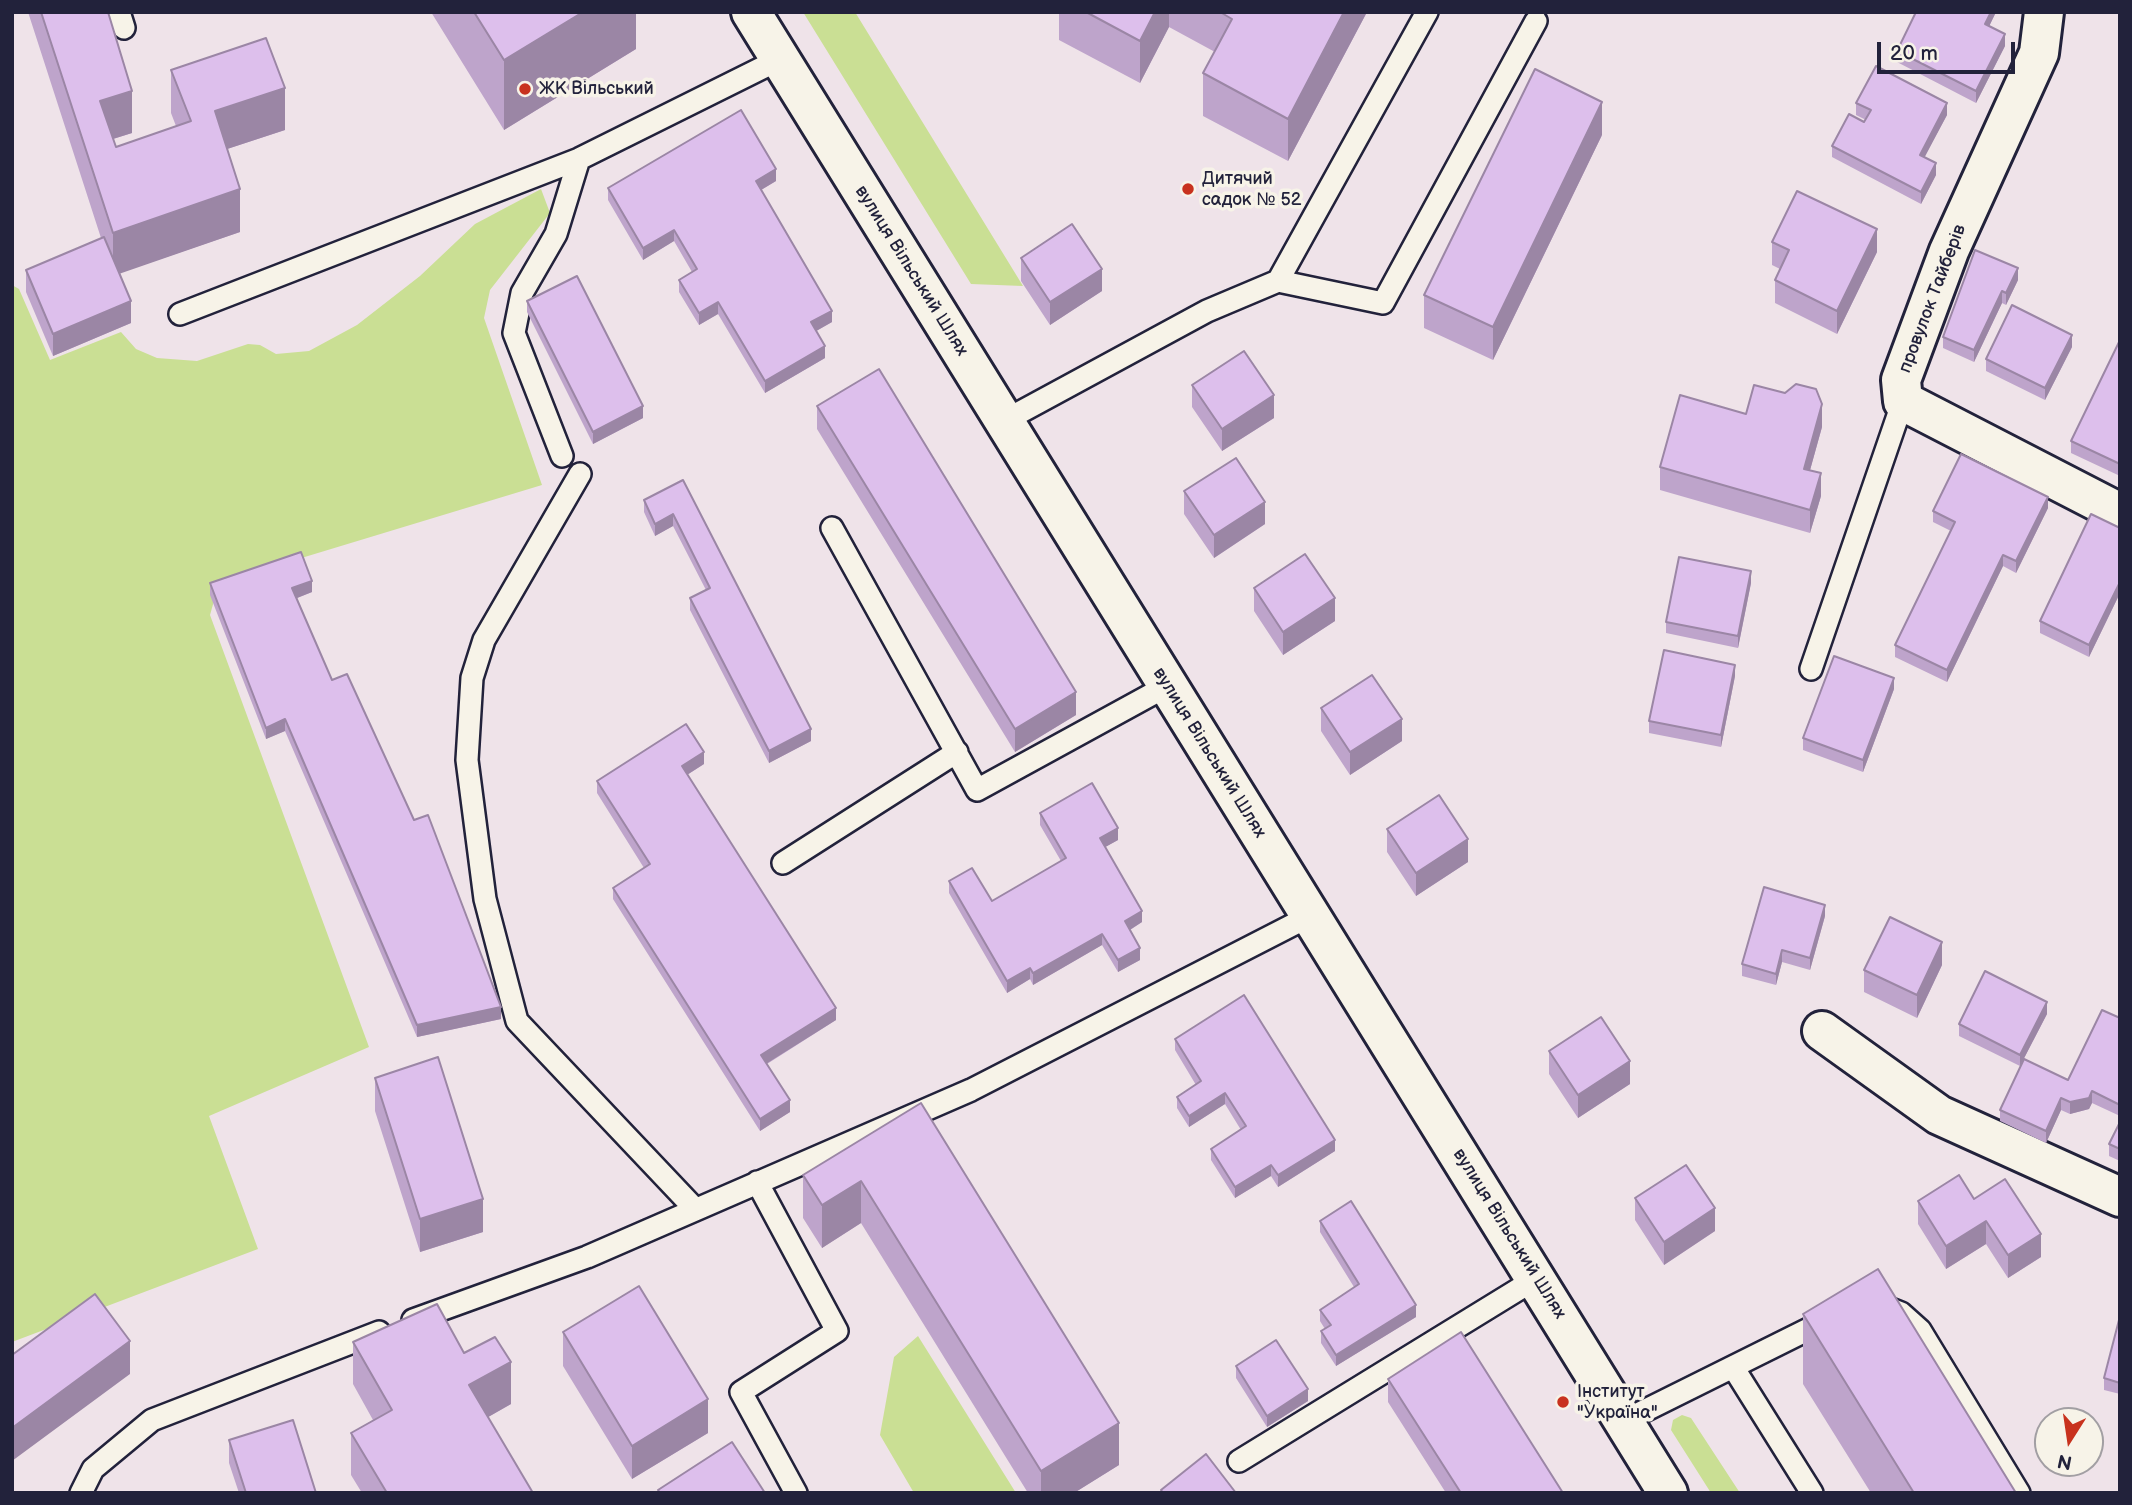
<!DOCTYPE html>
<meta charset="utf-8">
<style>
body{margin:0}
#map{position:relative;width:2132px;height:1505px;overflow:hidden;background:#efe3e9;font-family:"Balsamiq Sans",sans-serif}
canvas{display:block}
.frame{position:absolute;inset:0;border:14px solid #22223b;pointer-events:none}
.north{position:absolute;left:2034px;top:1407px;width:70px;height:70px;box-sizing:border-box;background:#f7f3e8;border:2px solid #a29fa3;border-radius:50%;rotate:192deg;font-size:19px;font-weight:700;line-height:28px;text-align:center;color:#22223b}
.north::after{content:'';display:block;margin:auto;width:24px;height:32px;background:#c8321e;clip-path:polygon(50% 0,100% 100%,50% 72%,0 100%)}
.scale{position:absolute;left:1877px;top:42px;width:138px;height:32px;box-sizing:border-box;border:4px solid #22223b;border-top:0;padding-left:9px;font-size:21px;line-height:24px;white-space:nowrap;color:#22223b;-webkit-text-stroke:5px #f7f3e8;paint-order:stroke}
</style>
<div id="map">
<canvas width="2132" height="1505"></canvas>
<div class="frame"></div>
<div class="north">N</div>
<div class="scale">20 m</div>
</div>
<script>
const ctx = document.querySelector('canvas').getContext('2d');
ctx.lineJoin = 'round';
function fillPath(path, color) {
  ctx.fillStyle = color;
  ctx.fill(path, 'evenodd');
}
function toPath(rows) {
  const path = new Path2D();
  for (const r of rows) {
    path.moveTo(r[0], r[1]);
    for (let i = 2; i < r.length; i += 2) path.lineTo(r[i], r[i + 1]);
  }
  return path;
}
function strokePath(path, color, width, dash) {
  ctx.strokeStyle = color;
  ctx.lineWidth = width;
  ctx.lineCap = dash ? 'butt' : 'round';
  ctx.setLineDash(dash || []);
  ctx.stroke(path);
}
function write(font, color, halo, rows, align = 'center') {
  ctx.font = font + ' "Balsamiq Sans",sans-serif';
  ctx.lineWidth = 7;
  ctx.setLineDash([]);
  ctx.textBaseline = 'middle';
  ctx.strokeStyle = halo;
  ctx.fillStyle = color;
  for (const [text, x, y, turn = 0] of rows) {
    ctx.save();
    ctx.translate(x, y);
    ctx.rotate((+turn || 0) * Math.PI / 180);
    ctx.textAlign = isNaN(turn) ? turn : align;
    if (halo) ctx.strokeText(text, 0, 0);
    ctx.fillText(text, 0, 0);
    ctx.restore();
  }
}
fillPath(toPath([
 [803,12,855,12,1023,286,971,284],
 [541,189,550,213,490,290,484,318,542,485,219,583,210,615,369,1047,209,1116,258,1249,12,1342,12,285,19,289,50,360,121,332,136,349,157,358,197,361,248,344,260,345,276,354,309,351,357,325,420,276,475,224],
 [918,1336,1016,1493,914,1493,880,1435,894,1357],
 [1682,1415,1691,1418,1740,1493,1711,1493,1671,1430,1673,1420]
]), '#cadf94');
const service = toPath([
 [119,12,124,28],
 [1278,281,1427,12],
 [180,314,579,159,780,59],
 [1004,421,1207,311,1278,281,1383,303,1536,21],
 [562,456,514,333,522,293,556,234,579,159],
 [580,474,484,640,472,678,467,760,485,899,517,1021,695,1209],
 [832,528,977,790,1167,686],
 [1811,669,1903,401],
 [783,863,957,752],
 [757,1182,837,1331,741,1392,796,1493],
 [1886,1307,1901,1313,1920,1330,2019,1493],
 [413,1320,587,1257,971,1090,1310,916],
 [1733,1367,1812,1493],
 [1624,1421,1829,1319],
 [1239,1461,1537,1278],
 [81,1493,93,1469,152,1420,379,1332]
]);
const minor = toPath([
 [2044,12,2039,53,1949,251,1901,380,1903,401,2120,513],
 [1822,1031,1939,1115,2120,1197]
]);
const tertiary = toPath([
 [751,12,1668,1493]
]);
strokePath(service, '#22223b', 26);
strokePath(minor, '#22223b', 44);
strokePath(tertiary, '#22223b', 44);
strokePath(service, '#f7f3e8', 21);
strokePath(minor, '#f7f3e8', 38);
strokePath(tertiary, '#f7f3e8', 38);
fillPath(toPath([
 [28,12,108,12,132,133,113,139,116,147,176,126,171,113,171,70,285,130,227,149,240,232,119,273,131,323,53,356,26,292,26,270,101,238],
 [431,12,636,12,636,49,504,130],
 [1059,12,1367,12,1288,161,1203,116,1203,73,1215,52,1169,27,1140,83,1059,40],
 [1916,12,1996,12,1989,26,2005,46,1976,103,1897,62,1897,51],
 [1856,103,1947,115,1924,157,1936,175,1921,204,1832,157,1832,146,1864,122,1866,120,1856,115],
 [1602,135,1493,360,1424,328,1424,295],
 [776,181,761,190,832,322,816,331,825,358,765,393,718,314,699,325,679,292,679,280,692,272,674,241,643,260,608,200,608,188],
 [1772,242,1877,252,1837,334,1775,303,1775,280,1780,269,1772,265],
 [1975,250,2018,280,2006,305,2002,303,1974,362,1943,348,1943,337],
 [1021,258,1102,291,1050,325,1021,281],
 [527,301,643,418,593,444,527,312],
 [2120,340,2120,476,2071,453,2071,441],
 [2072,347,2045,400,1986,371,1986,359],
 [1192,385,1274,418,1222,451,1192,407],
 [817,406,1076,715,1015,752,817,429],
 [1746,414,1822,427,1810,470,1821,496,1810,533,1660,490,1660,467],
 [683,480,811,741,769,763,690,610,690,598,706,590,673,526,655,536,644,512,644,500],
 [1184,491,1265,524,1214,558,1184,514],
 [2048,508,2016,573,2003,566,1947,682,1895,657,1895,645,1951,531,1933,522,1933,511],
 [2120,528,2120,593,2089,657,2040,633,2040,621],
 [210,583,312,592,297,598,332,680,501,1019,417,1037,285,731,266,739,210,595],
 [1751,583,1738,648,1666,633,1666,622],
 [1254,588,1335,621,1283,655,1254,611],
 [2120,648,2120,666,2118,665,2118,653],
 [1735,676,1721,747,1649,733,1649,721],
 [1894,689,1863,772,1803,750,1803,738],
 [1321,708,1402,741,1350,775,1321,731],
 [704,764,687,775,836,1020,767,1064,790,1112,760,1131,613,899,613,888,644,868,597,793,597,781],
 [1040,813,1118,840,1105,847,1142,922,1130,930,1140,960,1118,972,1102,945,1033,985,1030,979,1007,993,949,893,949,881,992,901,1061,861,1040,825],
 [1387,829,1468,862,1416,896,1387,852],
 [1825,916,1810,970,1782,962,1776,985,1742,976,1742,964],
 [1942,965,1917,1018,1864,992,1864,970],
 [2047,1014,2020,1066,1959,1036,1959,1024],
 [2120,1018,2120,1116,2092,1103,2089,1109,2070,1114,2061,1110,2046,1143,2000,1121,2000,1110,2068,1080],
 [1175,1039,1335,1151,1278,1187,1271,1176,1235,1198,1211,1160,1211,1149,1241,1130,1225,1104,1189,1127,1177,1108,1177,1097,1196,1085,1175,1050],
 [1549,1051,1630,1084,1578,1118,1549,1074],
 [375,1078,483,1232,420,1252,375,1111],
 [921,1103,1119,1465,1074,1493,1028,1493,861,1223,822,1248,803,1218,803,1175],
 [2120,1122,2120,1161,2109,1156,2109,1144],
 [1635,1198,1715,1231,1664,1265,1635,1220],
 [1974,1199,2041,1257,2008,1278,1986,1244,1946,1269,1918,1224,1918,1201],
 [1320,1221,1416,1317,1336,1366,1321,1343,1321,1331,1325,1329,1320,1321,1320,1310,1354,1287,1320,1232],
 [1803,1314,2016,1493,1871,1493,1803,1384],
 [2120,1316,2120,1394,2104,1390,2104,1378],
 [563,1332,708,1433,632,1479,563,1366],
 [353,1342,464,1353,511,1404,488,1417,533,1493,362,1493,351,1475,351,1433,373,1420,353,1384],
 [1236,1366,1308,1401,1267,1427,1236,1378],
 [1388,1379,1563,1493,1446,1493,1388,1402],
 [229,1440,316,1493,239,1493,229,1463]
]), '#bea4cb');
fillPath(toPath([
 [583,12,636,12,636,49,504,130,504,60],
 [1155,12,1169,12,1169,27,1140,83,1140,41],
 [1344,12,1367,12,1288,161,1288,119],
 [1991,12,1996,12,1985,35,1985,24],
 [2005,34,2005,46,1976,103,1976,91],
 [285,88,285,130,215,153,215,111],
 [132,91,132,133,100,143,100,101],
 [1602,102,1602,135,1493,360,1493,327],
 [1947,103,1947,115,1920,166,1920,155],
 [1936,163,1936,175,1921,204,1921,192],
 [776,169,776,181,756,193,756,181],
 [240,189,240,232,113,276,113,233],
 [1877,229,1877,252,1837,334,1837,311],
 [674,230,674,241,643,260,643,248],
 [2018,268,2018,280,2006,305,2006,293],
 [1102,269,1102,291,1050,325,1050,302],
 [2002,291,2002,303,1974,362,1974,350],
 [131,301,131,323,53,356,53,334],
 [718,302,718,314,699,325,699,313],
 [832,311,832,322,811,334,811,322],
 [2072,335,2072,347,2045,400,2045,388],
 [825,346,825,358,765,393,765,381],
 [1274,395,1274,418,1222,451,1222,429],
 [1822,404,1822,427,1804,492,1804,469],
 [643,406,643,418,593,444,593,432],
 [1821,473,1821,496,1810,533,1810,510],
 [2048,497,2048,508,2016,573,2016,561],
 [1265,502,1265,524,1214,558,1214,535],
 [673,514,673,526,655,536,655,524],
 [2003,555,2003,566,1947,682,1947,670],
 [1751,571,1751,583,1738,648,1738,636],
 [312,581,312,592,292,600,292,588],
 [2120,582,2120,593,2089,657,2089,645],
 [1335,598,1335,621,1283,655,1283,632],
 [1735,665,1735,676,1721,747,1721,735],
 [1894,678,1894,689,1863,772,1863,760],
 [1076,692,1076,715,1015,752,1015,729],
 [285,719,285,731,266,739,266,728],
 [1402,719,1402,741,1350,775,1350,752],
 [811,729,811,741,769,763,769,751],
 [704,752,704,764,682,778,682,766],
 [1118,828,1118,840,1100,850,1100,838],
 [1468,839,1468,862,1416,896,1416,873],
 [1825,905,1825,916,1810,970,1810,958],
 [1142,911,1142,922,1125,933,1125,921],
 [1102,934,1102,945,1033,985,1033,973],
 [1942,942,1942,965,1917,1018,1917,995],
 [1140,948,1140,960,1118,972,1118,960],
 [1782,950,1782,962,1776,985,1776,974],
 [1030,968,1030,979,1007,993,1007,981],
 [2047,1002,2047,1014,2020,1066,2020,1055],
 [501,1007,501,1019,417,1037,417,1025],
 [836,1008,836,1020,761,1067,761,1055],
 [1630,1061,1630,1084,1578,1118,1578,1095],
 [2092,1091,2092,1103,2089,1109,2070,1114,2070,1102],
 [1225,1093,1225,1104,1189,1127,1189,1116],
 [2061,1098,2061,1110,2046,1143,2046,1131],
 [790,1100,790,1112,760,1131,760,1119],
 [1335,1140,1335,1151,1278,1187,1278,1175],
 [1271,1165,1271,1176,1235,1198,1235,1187],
 [861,1181,861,1223,822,1248,822,1205],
 [483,1199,483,1232,420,1252,420,1219],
 [1715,1208,1715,1231,1664,1265,1664,1242],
 [1986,1221,1986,1244,1946,1269,1946,1246],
 [2041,1234,2041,1257,2008,1278,2008,1255],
 [1416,1305,1416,1317,1336,1366,1336,1355],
 [130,1341,130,1374,12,1461,12,1428],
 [511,1362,511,1404,469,1428,469,1385],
 [1308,1389,1308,1401,1267,1427,1267,1416],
 [708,1399,708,1433,632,1479,632,1446],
 [1119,1423,1119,1465,1074,1493,1041,1493,1041,1471]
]), '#9b86a5');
const building = toPath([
 [41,12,108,12,132,91,100,101,116,147,191,121,171,70,266,38,285,88,215,111,240,189,113,233,41,12],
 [474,12,583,12,504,60,474,12],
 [1086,12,1155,12,1140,41,1086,12],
 [1220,12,1344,12,1288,119,1203,73,1232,19,1220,12],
 [1916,12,1991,12,1985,24,2005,34,1976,91,1897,51,1916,12],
 [1876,66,1947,103,1920,155,1936,163,1921,192,1832,146,1849,114,1864,122,1871,110,1856,103,1876,66],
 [1535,69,1602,102,1493,327,1424,295,1535,69],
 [741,110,776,169,756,181,832,311,811,322,825,346,765,381,718,302,699,313,679,280,697,269,674,230,643,248,608,188,741,110],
 [1797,191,1877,229,1837,311,1775,280,1789,250,1772,242,1797,191],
 [1072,224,1102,269,1050,302,1021,258,1072,224],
 [104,237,131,301,53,334,26,270,104,237],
 [1975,250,2018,268,2006,293,2002,291,1974,350,1943,337,1975,250],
 [577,276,643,406,593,432,527,301,577,276],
 [2012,305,2072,335,2045,388,1986,359,2012,305],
 [2120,340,2120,464,2071,441,2120,340],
 [1244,351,1274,395,1222,429,1192,385,1244,351],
 [879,369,1076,692,1015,729,817,406,879,369],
 [1796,384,1816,389,1822,404,1804,469,1821,473,1810,510,1660,467,1680,395,1746,414,1754,385,1785,393,1796,384],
 [1961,454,2048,497,2016,561,2003,555,1947,670,1895,645,1955,522,1933,511,1961,454],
 [1236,458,1265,502,1214,535,1184,491,1236,458],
 [683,480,811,729,769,751,690,598,710,588,673,514,655,524,644,500,683,480],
 [2091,514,2120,528,2120,582,2089,645,2040,621,2091,514],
 [301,552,312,581,292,588,332,680,347,674,414,820,428,815,501,1007,417,1025,285,719,266,728,210,583,301,552],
 [1305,554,1335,598,1283,632,1254,588,1305,554],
 [1679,557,1751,571,1738,636,1666,622,1679,557],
 [1664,650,1735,665,1721,735,1649,721,1664,650],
 [1834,656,1894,678,1863,760,1803,738,1834,656],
 [1372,675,1402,719,1350,752,1321,708,1372,675],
 [686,724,704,752,682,766,836,1008,761,1055,790,1100,760,1119,613,888,650,864,597,781,686,724],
 [1092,783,1118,828,1100,838,1142,911,1125,921,1140,948,1118,960,1102,934,1033,973,1030,968,1007,981,949,881,972,868,992,901,1066,858,1040,813,1092,783],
 [1439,795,1468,839,1416,873,1387,829,1439,795],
 [1764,887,1825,905,1810,958,1782,950,1776,974,1742,964,1764,887],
 [1890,917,1942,942,1917,995,1864,970,1890,917],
 [1985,971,2047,1002,2020,1055,1959,1024,1985,971],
 [1244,995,1335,1140,1278,1175,1271,1165,1235,1187,1211,1149,1246,1126,1225,1093,1189,1116,1177,1097,1201,1081,1175,1039,1244,995],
 [2102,1010,2120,1018,2120,1105,2092,1091,2089,1098,2070,1102,2061,1098,2046,1131,2000,1110,2024,1059,2068,1080,2102,1010],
 [1601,1017,1630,1061,1578,1095,1549,1051,1601,1017],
 [438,1057,483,1199,420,1219,375,1078,438,1057],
 [921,1103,1119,1423,1041,1471,861,1181,822,1205,803,1175,921,1103],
 [2120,1122,2120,1149,2109,1144,2120,1122],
 [1686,1165,1715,1208,1664,1242,1635,1198,1686,1165],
 [1959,1175,1974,1199,2005,1179,2041,1234,2008,1255,1986,1221,1946,1246,1918,1201,1959,1175],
 [1351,1201,1416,1305,1336,1355,1321,1331,1331,1325,1320,1310,1359,1284,1320,1221,1351,1201],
 [1878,1269,2016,1493,1914,1493,1803,1314,1878,1269],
 [639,1286,708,1399,632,1446,563,1332,639,1286],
 [95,1294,130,1341,12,1428,12,1355,95,1294],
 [437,1304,464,1353,495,1337,511,1362,469,1385,533,1493,387,1493,351,1433,392,1410,353,1342,437,1304],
 [2120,1316,2120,1383,2104,1378,2120,1316],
 [1461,1332,1563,1493,1461,1493,1388,1379,1461,1332],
 [1276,1340,1308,1389,1267,1416,1236,1366,1276,1340],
 [293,1420,316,1493,246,1493,229,1440,293,1420],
 [732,1442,765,1493,660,1493,658,1490,732,1442],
 [1206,1454,1236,1493,1163,1493,1161,1490,1206,1454]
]);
fillPath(building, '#ddbfec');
strokePath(building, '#9b86a5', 2);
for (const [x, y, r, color] of [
 [525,89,7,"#c8321e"],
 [1188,189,7,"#c8321e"],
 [1563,1402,7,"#c8321e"]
]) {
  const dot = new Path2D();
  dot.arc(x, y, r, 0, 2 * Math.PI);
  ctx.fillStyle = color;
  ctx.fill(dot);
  strokePath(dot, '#f7f3e8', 2.5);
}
write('18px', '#22223b', '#f7f3e8', [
 ["ЖК Вільський",539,89],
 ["Дитячий",1202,179],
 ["садок № 52",1202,200],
 ["Інститут",1577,1392],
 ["\"Україна\"",1577,1413]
], 'left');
write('18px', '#22223b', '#f7f3e8', [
 ["вулиця Вільський Шлях",911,271,58],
 ["провулок Тайберів",1933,299,-69],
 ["вулиця Вільський Шлях",1209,753,58],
 ["вулиця Вільський Шлях",1509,1234,58]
]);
</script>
